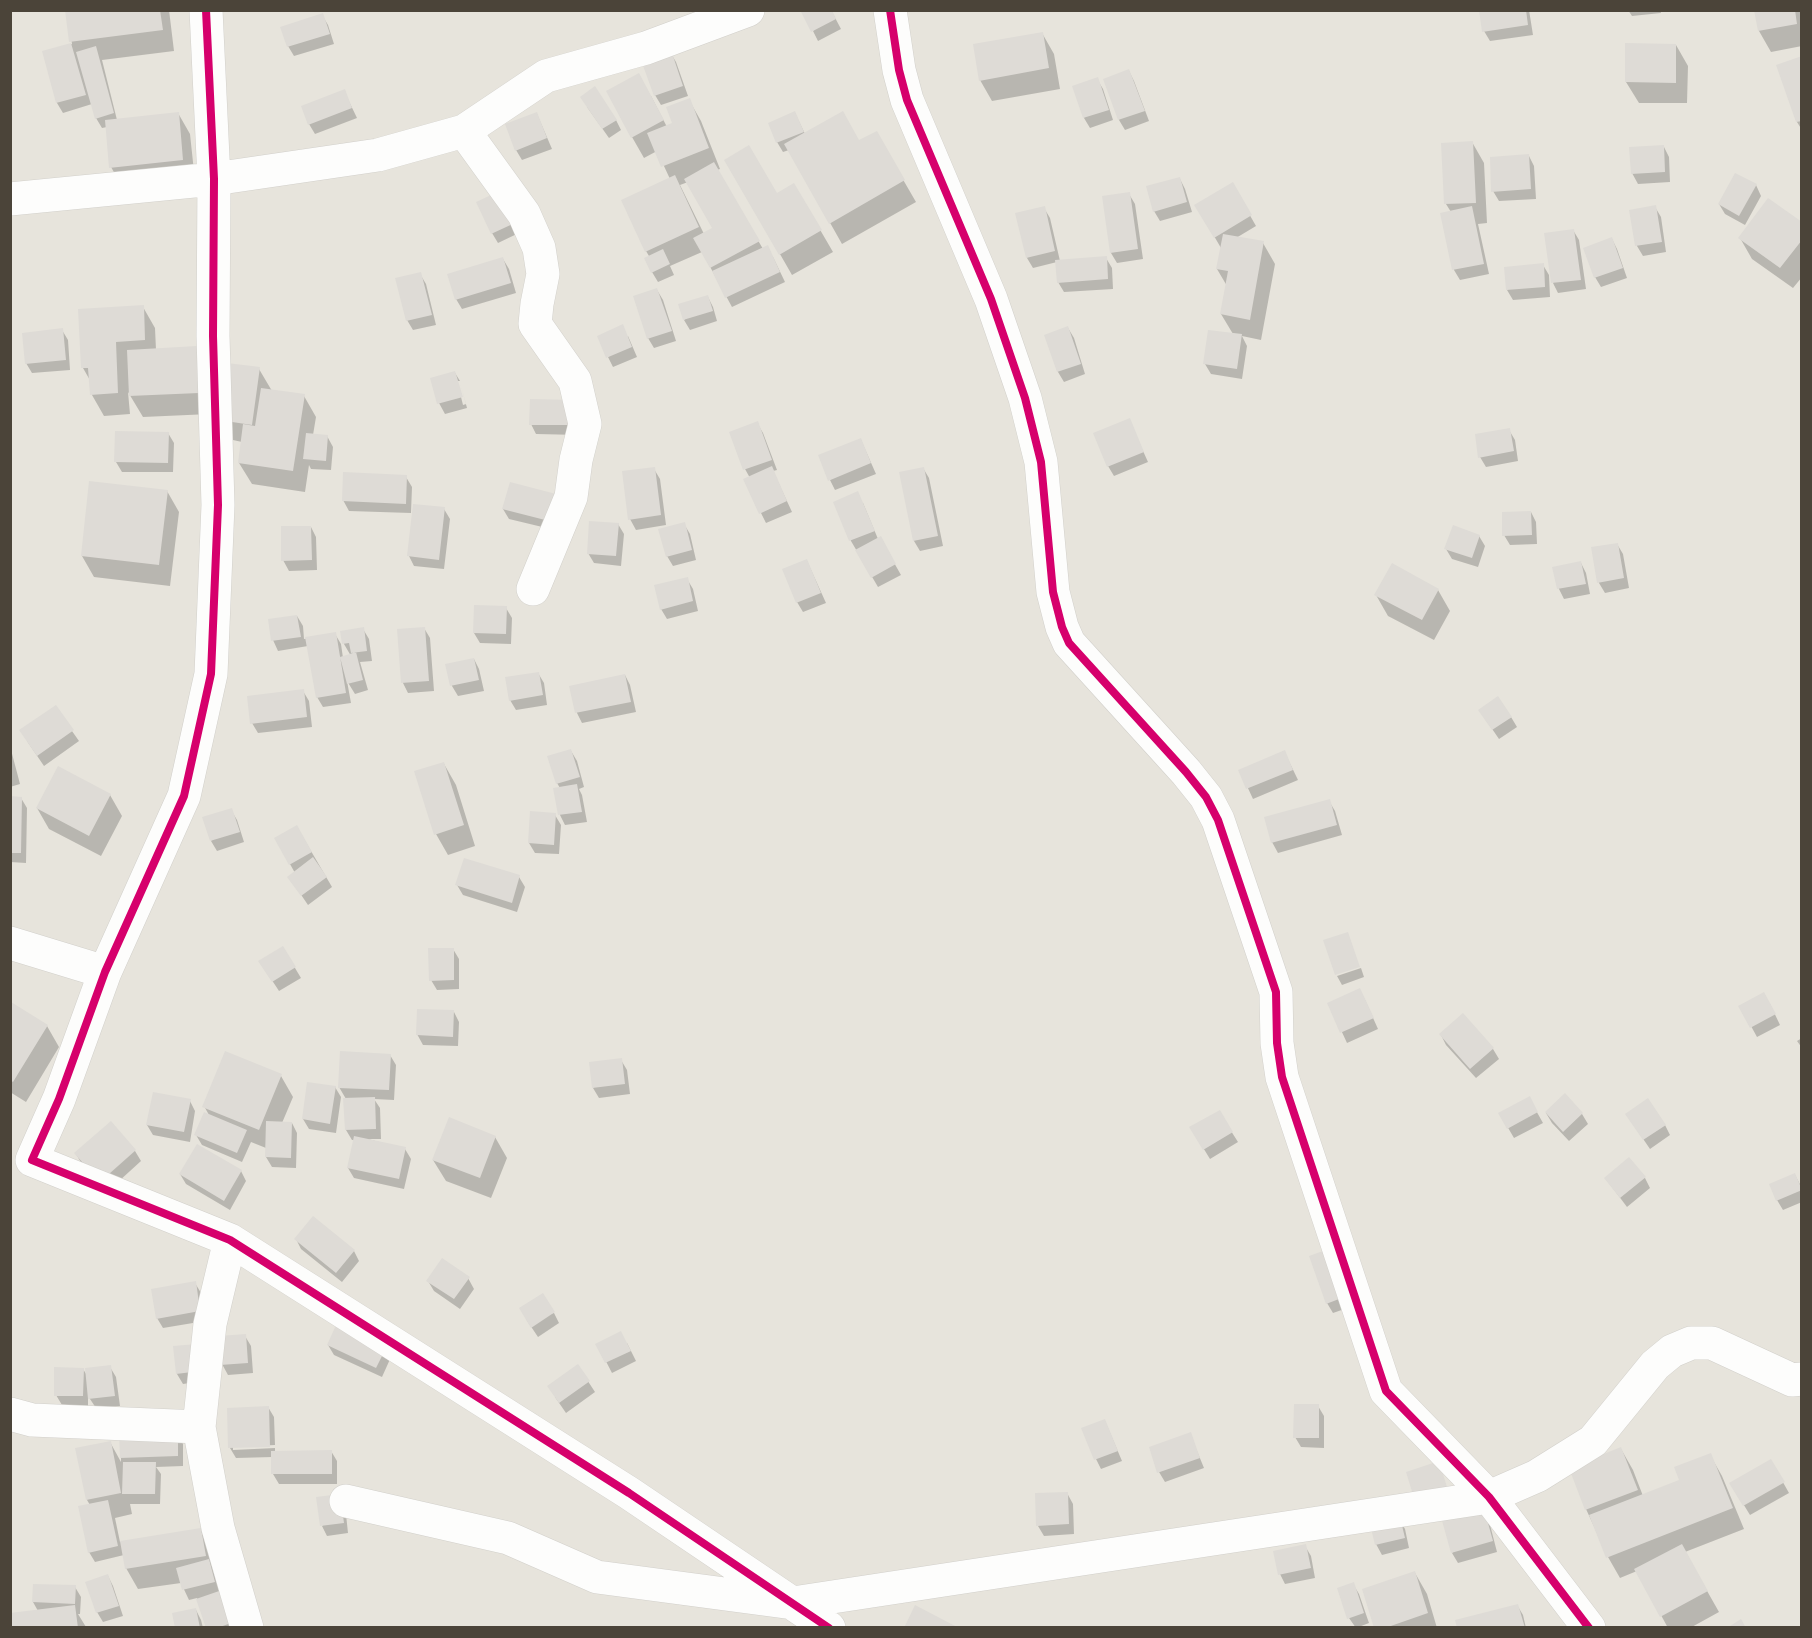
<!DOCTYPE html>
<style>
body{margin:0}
#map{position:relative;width:1812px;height:1638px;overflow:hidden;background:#f4f2ee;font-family:"Archivo Narrow",sans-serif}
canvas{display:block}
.frame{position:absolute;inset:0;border:12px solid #4b4439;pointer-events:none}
</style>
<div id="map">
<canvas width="1812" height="1638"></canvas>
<div class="frame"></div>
</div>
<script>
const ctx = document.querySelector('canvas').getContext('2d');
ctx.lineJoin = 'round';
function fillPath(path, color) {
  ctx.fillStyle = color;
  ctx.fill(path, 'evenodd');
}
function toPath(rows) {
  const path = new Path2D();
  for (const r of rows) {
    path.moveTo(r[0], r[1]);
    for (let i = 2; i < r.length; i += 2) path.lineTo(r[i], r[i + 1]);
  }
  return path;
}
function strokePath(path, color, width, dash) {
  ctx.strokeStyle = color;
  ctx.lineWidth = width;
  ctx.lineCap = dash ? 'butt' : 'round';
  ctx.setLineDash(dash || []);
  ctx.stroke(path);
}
fillPath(toPath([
 [11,11,1801,11,1801,1627,11,1627]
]), '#e7e4dc');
fillPath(toPath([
 [67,10,169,10,174,51,102,60,117,120,178,113,190,134,195,181,123,188,111,167,107,127,102,128,96,118,92,104,63,113,57,103,44,52,72,44],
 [831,10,841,29,818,41,813,31],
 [1481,10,1529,10,1533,35,1490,41,1484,31],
 [1628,10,1660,10,1661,13,1632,16],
 [1755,10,1802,10,1802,46,1771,52,1759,31],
 [322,15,328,25,334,44,294,56,288,46],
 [1042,33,1054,54,1060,89,992,101,980,80],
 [1676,45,1688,66,1687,103,1639,103,1626,82],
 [670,52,676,62,688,96,661,105,655,95],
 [1802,58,1802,130,1797,122,1778,66],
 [1129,71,1134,81,1149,121,1125,130,1119,120],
 [1097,79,1103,89,1113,120,1090,128,1084,118],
 [344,91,357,118,315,134,309,124],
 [651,96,667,127,674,124,689,100,701,121,720,169,717,170,763,249,773,257,785,282,732,307,702,252,670,266,674,275,658,282,652,272,649,256,646,251,670,179,657,151,644,158,632,137],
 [688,182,714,229,704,234,680,185],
 [587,107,616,120,621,130,609,138],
 [795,113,805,134,859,142,876,133,916,202,842,244,789,150,783,152,777,142],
 [537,114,552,149,522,160,516,150],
 [1472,142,1484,163,1487,223,1478,224,1489,274,1460,280,1454,270,1442,214,1451,212,1446,204,1443,144],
 [1664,147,1669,157,1670,182,1638,184,1632,173],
 [1529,156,1534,166,1536,199,1499,201,1493,191],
 [726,160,776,195,794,185,833,252,792,275],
 [1180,179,1185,189,1192,212,1160,221,1154,211],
 [1232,184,1256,226,1236,238,1263,243,1275,264,1261,340,1242,336,1247,346,1242,379,1211,374,1205,364,1233,334,1221,314,1227,286,1217,269,1221,248,1196,205],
 [1756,185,1761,196,1745,225,1725,214,1719,204],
 [501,192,521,232,498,243,492,233],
 [1129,194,1135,204,1143,259,1117,263,1111,253],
 [1655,207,1661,217,1666,252,1643,256,1637,246,1631,211],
 [1044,208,1050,218,1060,261,1106,258,1112,268,1113,289,1064,292,1058,282,1057,262,1033,268,1027,258],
 [1802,224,1802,277,1793,288,1752,259,1740,238],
 [1573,230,1579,240,1586,289,1558,293,1553,283],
 [1612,239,1617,249,1627,278,1601,287,1595,277],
 [503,259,509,269,516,293,462,309,456,299],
 [1543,265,1549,275,1550,297,1513,300,1507,290],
 [420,274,426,284,436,325,413,330,407,320],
 [657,290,663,300,676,341,654,348,648,338],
 [708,297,713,307,717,321,690,330,684,320],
 [143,307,155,328,156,350,196,348,210,414,143,417,128,392,130,414,104,416,92,395,91,382,83,368,80,310],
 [1068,328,1074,338,1085,374,1064,382,1058,372,1046,336],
 [62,330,68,340,70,370,32,373,26,363],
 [628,336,637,357,613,367,608,357],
 [259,369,272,391,304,396,316,417,313,435,327,436,333,447,331,470,311,469,309,465,305,492,252,484,239,463,242,442,233,440,221,419],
 [455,373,460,381,457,381,463,405,466,404,460,382,467,408,445,414,439,403],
 [580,412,580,435,536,434,531,424],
 [1129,420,1148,462,1114,476,1108,466],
 [757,423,763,433,777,470,773,471,792,512,766,523,761,513,750,478,745,469],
 [1509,430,1515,440,1518,461,1486,467,1480,457],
 [168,433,174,443,173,472,122,472,116,462],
 [861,440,876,474,835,490,830,480],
 [923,468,929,478,943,546,920,551,914,541],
 [654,469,660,479,666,525,636,530,630,519],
 [406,477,412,487,411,513,349,511,343,500],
 [91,482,167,491,179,512,170,586,94,577,82,556],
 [511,484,559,531,509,519,503,509],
 [835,502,863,503,878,539,880,538,901,575,878,587,851,541],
 [444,509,450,519,444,569,414,566,409,556],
 [1531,512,1536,522,1537,544,1510,545,1504,535],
 [618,524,624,534,621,566,594,563,588,553],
 [684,524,690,534,696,560,673,566,667,556],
 [311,527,316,537,317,570,289,571,283,560],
 [1479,536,1485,546,1478,567,1452,559,1446,549],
 [1617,544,1623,554,1629,588,1605,593,1599,583,1593,548],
 [807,561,826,603,803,612,797,602],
 [1581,563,1586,573,1590,594,1564,599,1559,589,1554,568],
 [687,579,693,589,698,611,667,619,661,609],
 [1438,590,1450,611,1434,640,1388,616,1376,595],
 [506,608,512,618,511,644,480,643,474,633],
 [297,616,303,626,304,639,335,634,341,644,343,658,351,656,344,644,342,632,363,629,369,639,372,661,360,662,368,690,355,694,347,681,351,703,323,707,317,697,308,646,278,651,273,640],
 [424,628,430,638,434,691,408,693,403,683,398,630],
 [474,659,479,669,484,691,458,696,452,686,447,665],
 [538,673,544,683,547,705,516,710,510,700],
 [625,675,630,685,636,712,582,723,577,713,571,687],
 [303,691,309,701,312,727,258,733,252,723],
 [55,707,79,741,44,766,27,741],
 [1511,717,1517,727,1499,739,1486,720],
 [10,746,20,784,10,787],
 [571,751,577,761,584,787,579,789,582,795,587,822,565,825,560,815,560,788,557,783],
 [1284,751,1298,780,1253,799,1240,771],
 [444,764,456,785,475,846,448,855,436,834],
 [110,795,122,816,101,856,49,829,37,808],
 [10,798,21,798,27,808,26,863,10,862],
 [1329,801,1335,811,1342,835,1278,853,1272,842],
 [231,810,237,820,244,842,217,851,211,841],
 [555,815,561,825,559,854,535,853,529,843],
 [297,827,332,887,308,905,289,877,295,873,276,839],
 [519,877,525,887,517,912,463,895,457,885],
 [283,948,301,978,279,991,260,962],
 [453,949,459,959,459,989,437,990,431,980],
 [1361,968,1364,977,1342,985,1337,976],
 [1365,1000,1378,1029,1347,1043,1329,1004],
 [12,1004,47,1026,59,1047,26,1102,10,1092],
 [1770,1004,1780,1025,1757,1037,1740,1006],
 [454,1012,459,1022,458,1046,423,1045,417,1034],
 [1463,1015,1493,1049,1499,1059,1476,1078,1446,1045,1441,1035],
 [1802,1038,1802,1048,1797,1041],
 [390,1055,396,1065,394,1100,374,1099,380,1108,381,1139,368,1139,405,1149,411,1159,404,1189,354,1178,348,1168,355,1140,352,1140,346,1130,346,1099,339,1087],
 [621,1060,627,1070,630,1094,599,1098,593,1088],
 [281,1076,293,1097,282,1123,292,1123,297,1133,296,1168,272,1167,266,1157,266,1148,251,1142,242,1162,202,1145,196,1135,209,1115,204,1106],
 [335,1087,341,1097,336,1133,309,1129,303,1119],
 [1565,1095,1582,1114,1588,1124,1569,1141,1552,1123,1546,1113],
 [1529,1098,1543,1123,1514,1138,1500,1114],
 [190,1101,195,1111,190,1142,153,1135,147,1125],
 [1219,1112,1238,1142,1210,1159,1191,1128],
 [111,1123,135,1151,141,1161,107,1192,82,1164,76,1154],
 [1633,1124,1665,1125,1670,1135,1650,1149],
 [495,1137,507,1158,491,1198,446,1181,433,1160],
 [241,1171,246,1181,230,1210,186,1184,180,1174],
 [1795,1175,1802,1188,1802,1202,1783,1210,1777,1200],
 [1645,1178,1650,1188,1627,1207,1606,1179],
 [296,1239,354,1251,359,1261,342,1282,301,1249],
 [1340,1259,1356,1305,1333,1313,1327,1303],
 [468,1278,474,1289,460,1309,434,1291,428,1281],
 [195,1283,201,1293,205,1321,163,1328,157,1318],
 [554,1313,559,1323,538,1337,526,1319],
 [245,1336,251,1346,253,1373,228,1375,222,1364],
 [627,1343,636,1361,612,1373,597,1344],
 [328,1345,391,1357,382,1377,334,1355],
 [175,1348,204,1381,183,1384,177,1374],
 [578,1366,595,1392,566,1413,555,1397],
 [110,1367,116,1377,120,1406,96,1408,88,1396,88,1406,62,1405,56,1395,83,1369,88,1377],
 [1318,1406,1324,1416,1324,1448,1301,1447,1295,1437],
 [268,1407,274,1417,275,1445,233,1447,233,1450,275,1448,275,1453,331,1451,337,1461,337,1484,279,1484,273,1474,273,1457,236,1458,230,1448,229,1409],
 [1105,1421,1122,1461,1101,1469,1096,1459],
 [177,1433,183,1444,183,1466,156,1467,161,1474,160,1504,130,1504,132,1514,115,1518,120,1542,200,1529,213,1550,237,1628,208,1628,197,1598,189,1600,181,1583,138,1589,126,1568,124,1555,95,1562,89,1552,90,1505,87,1500,110,1442,121,1462,121,1435],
 [1190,1434,1204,1468,1165,1482,1159,1472],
 [1621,1449,1633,1470,1643,1496,1681,1480,1710,1455,1722,1476,1744,1529,1685,1552,1719,1612,1690,1628,1668,1628,1637,1571,1620,1578,1608,1557,1586,1509],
 [1771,1461,1789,1493,1750,1515,1731,1484],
 [1067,1493,1073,1504,1074,1534,1044,1536,1038,1526],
 [345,1505,348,1533,327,1536,322,1526],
 [1488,1517,1497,1552,1458,1563,1452,1553],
 [1399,1519,1405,1529,1409,1548,1382,1555,1376,1544],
 [1305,1546,1311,1556,1315,1578,1285,1584,1280,1574],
 [1415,1573,1427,1594,1437,1628,1376,1628],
 [108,1576,113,1586,123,1616,103,1622,97,1612],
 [1353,1584,1359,1594,1369,1623,1356,1628,1349,1618],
 [75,1587,81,1597,80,1614,78,1614,86,1627,12,1628,38,1611,33,1602],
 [1517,1605,1523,1615,1526,1628,1459,1628],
 [196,1610,201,1620,203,1628,176,1628]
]), '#0003');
fillPath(toPath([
 [65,10,160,10,163,30,69,42],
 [800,10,832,10,836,19,811,32],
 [1479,10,1526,10,1528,25,1482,32],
 [1754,10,1795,10,1797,24,1758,31],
 [323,13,330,34,287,47,280,27],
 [1043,32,1049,68,979,81,973,44],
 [71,43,86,95,56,103,42,51],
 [1625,43,1676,44,1676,83,1625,82],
 [96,46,114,113,95,119,76,52],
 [671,50,683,86,654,96,641,60],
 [1802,56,1802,121,1796,122,1776,65],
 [1129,69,1145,111,1118,120,1103,79],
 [639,73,664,120,631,138,606,91],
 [1098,77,1109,110,1083,118,1072,86],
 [595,86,617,120,602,129,580,97],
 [345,89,352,108,308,125,301,106],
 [690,98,709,148,661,167,647,133,672,123,666,107],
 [795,111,804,132,776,143,768,123],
 [843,111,859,140,877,131,905,180,829,224,784,144],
 [179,112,183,160,109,168,105,120],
 [537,112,547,138,515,151,505,124],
 [1473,141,1476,203,1444,204,1441,143],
 [749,145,777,193,794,183,822,230,779,255,724,160],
 [1664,145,1665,172,1631,174,1629,147],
 [1529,154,1531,189,1491,192,1490,157],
 [714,162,760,241,710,268,693,238,712,228,684,179],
 [1735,173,1757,184,1739,216,1718,204],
 [675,175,699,227,645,252,621,200],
 [1180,177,1187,202,1153,212,1146,186],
 [1233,182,1252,215,1214,238,1194,205],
 [502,190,517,222,491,234,476,202],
 [1130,192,1138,249,1110,253,1102,196],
 [1768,198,1802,222,1802,240,1780,268,1738,238],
 [1656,205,1662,242,1635,246,1629,210],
 [1045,206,1055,251,1026,258,1015,213],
 [1472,206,1484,264,1452,270,1440,213],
 [1574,229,1581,280,1551,283,1544,233],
 [1223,234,1264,241,1250,320,1220,314,1228,271,1216,269],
 [1612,237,1623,268,1594,278,1583,248],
 [768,245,780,272,725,298,712,271],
 [663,249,670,264,651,273,644,258],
 [1107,256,1108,279,1057,283,1055,260],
 [503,257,511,283,455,300,447,274],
 [1544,263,1545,287,1506,290,1504,267],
 [421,272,432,315,406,321,395,278],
 [657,288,672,331,647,339,633,296],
 [708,295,713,311,683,320,678,304],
 [144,305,145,340,116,342,118,393,90,395,88,368,81,368,78,309],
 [623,324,632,347,606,358,597,336],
 [1068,326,1081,364,1057,372,1044,335],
 [63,328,66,360,25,364,22,333],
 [1208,330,1242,334,1237,369,1203,364],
 [197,346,199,393,129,396,127,350],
 [227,363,260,367,252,425,219,420],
 [455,371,463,397,437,404,430,378],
 [261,388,305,394,293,471,238,463,243,424,255,426],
 [530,399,575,400,575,425,529,425],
 [1130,418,1144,452,1107,467,1093,433],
 [758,421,772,460,743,470,729,432],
 [1510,428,1514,451,1478,458,1475,434],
 [115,431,169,432,168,463,114,462],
 [306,433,328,435,326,461,303,459],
 [861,438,871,463,828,481,818,455],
 [772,466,787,501,759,514,743,479],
 [655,467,661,515,628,520,622,471],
 [924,467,938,536,913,541,899,472],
 [343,472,407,475,406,504,342,501],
 [89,481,168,490,159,565,81,556],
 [510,482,560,495,553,522,502,509],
 [858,491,875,531,849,541,833,502],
 [413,504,445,507,439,560,407,556],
 [1531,511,1532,535,1502,536,1502,512],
 [589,521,619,523,616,556,587,554],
 [685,522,692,550,666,557,658,529],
 [1453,525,1480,535,1472,558,1444,549],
 [281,526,311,526,312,560,281,561],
 [881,536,896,564,871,578,855,550],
 [1618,543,1624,578,1597,583,1591,547],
 [807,559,821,593,796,603,782,569],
 [1581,561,1586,584,1557,589,1552,567],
 [1392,563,1439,589,1422,620,1374,595],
 [688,577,693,601,660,610,654,585],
 [474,605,507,606,506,634,473,633],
 [297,615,301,637,271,641,268,619],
 [364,627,367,651,351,653,349,643,342,644,340,631],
 [425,627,429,681,401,683,397,629],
 [336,632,346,693,316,698,305,637],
 [356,652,363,680,347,684,340,657],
 [474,658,479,680,450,686,445,664],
 [539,672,543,695,509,701,505,677],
 [625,674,631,702,575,713,569,686],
 [304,689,307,717,250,724,247,696],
 [1498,696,1512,717,1492,730,1478,710],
 [56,705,74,730,37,756,19,730],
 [571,749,580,777,556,784,547,756],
 [1285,750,1293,770,1246,789,1238,770],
 [444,762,464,825,434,835,414,771],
 [58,766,111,794,89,836,36,808],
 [577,784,582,812,558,815,553,788],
 [10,796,22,797,21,853,10,853],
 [1330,799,1337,825,1271,843,1264,817],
 [232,808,240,832,210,841,202,817],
 [530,811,556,813,554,845,528,843],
 [297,825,312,852,289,865,274,838],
 [313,857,327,877,301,896,287,877],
 [464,858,520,875,512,903,455,885],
 [1348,932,1360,967,1335,975,1323,940],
 [283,946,296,967,272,982,258,961],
 [428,948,454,948,454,980,429,981],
 [1360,988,1374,1018,1340,1033,1327,1003],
 [1764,992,1776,1014,1750,1028,1738,1006],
 [11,1002,48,1025,13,1082,10,1080],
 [417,1009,454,1010,453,1037,416,1035],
 [1463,1013,1494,1048,1470,1069,1439,1034],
 [225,1051,282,1074,259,1130,202,1107],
 [340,1051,391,1054,389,1090,338,1088],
 [622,1058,625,1084,592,1088,589,1062],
 [307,1082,336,1086,330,1124,302,1119],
 [153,1092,191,1099,184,1132,146,1125],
 [1565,1093,1583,1113,1563,1132,1545,1112],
 [1530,1096,1538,1112,1507,1129,1498,1113],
 [375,1097,376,1129,345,1130,343,1098],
 [1648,1098,1666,1125,1643,1140,1625,1114],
 [1220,1110,1233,1132,1203,1150,1189,1127],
 [204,1112,247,1130,237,1153,194,1135],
 [449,1117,496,1136,480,1178,432,1160],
 [111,1121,136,1150,100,1182,74,1153],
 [266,1121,292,1122,291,1158,265,1157],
 [354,1136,406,1147,399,1179,347,1168],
 [197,1144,242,1170,224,1201,179,1174],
 [1629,1157,1646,1177,1620,1198,1604,1178],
 [1795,1173,1802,1190,1776,1201,1769,1184],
 [313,1216,355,1250,336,1273,294,1239],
 [1334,1247,1352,1294,1326,1304,1309,1256],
 [442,1258,470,1277,454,1299,426,1281],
 [196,1281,200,1311,156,1319,151,1289],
 [543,1293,555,1312,531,1328,519,1308],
 [337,1323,387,1346,376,1368,327,1345],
 [621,1331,631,1351,605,1363,595,1344],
 [246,1334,248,1363,220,1365,219,1336],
 [197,1344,200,1371,176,1374,173,1346],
 [578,1364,590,1381,559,1403,547,1386],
 [111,1365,115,1396,88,1399,85,1368],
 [54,1367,84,1368,83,1396,54,1396],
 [1294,1404,1319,1404,1319,1438,1293,1438],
 [269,1406,270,1447,228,1448,227,1408],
 [1105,1419,1118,1451,1094,1460,1081,1428],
 [178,1432,178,1456,120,1458,119,1434],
 [1191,1432,1200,1458,1157,1473,1149,1447],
 [111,1441,121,1493,86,1500,75,1448],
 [1621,1447,1638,1490,1585,1510,1569,1468],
 [332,1450,332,1474,271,1474,271,1451],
 [1711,1453,1733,1508,1606,1558,1589,1515,1679,1480,1674,1467],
 [1771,1459,1785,1482,1743,1506,1729,1483],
 [1439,1461,1447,1487,1414,1498,1406,1472],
 [123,1462,156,1462,155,1494,122,1494],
 [1068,1492,1069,1524,1036,1526,1035,1493],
 [340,1494,344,1523,320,1526,316,1497],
 [108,1500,118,1546,88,1553,78,1506],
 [1483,1505,1493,1541,1451,1553,1441,1517],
 [1400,1517,1405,1538,1375,1545,1370,1524],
 [201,1528,206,1556,125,1569,120,1541],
 [1306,1544,1311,1568,1278,1575,1273,1551],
 [1682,1544,1708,1591,1660,1617,1634,1569],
 [209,1559,215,1582,182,1590,176,1568],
 [1415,1571,1428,1613,1385,1628,1374,1628,1362,1589],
 [108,1574,119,1606,96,1613,85,1582],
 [1354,1582,1364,1613,1347,1619,1337,1588],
 [33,1584,76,1585,75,1604,32,1602],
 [222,1590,234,1622,217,1628,206,1628,196,1599],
 [1518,1604,1525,1628,1457,1628,1455,1620],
 [75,1605,78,1628,10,1628,10,1613],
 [915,1605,959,1628,904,1628],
 [196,1608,200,1628,175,1628,172,1613],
 [1741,1619,1746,1628,1727,1628]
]), '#dedbd6');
const minor = toPath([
 [206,10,214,179,213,336,218,505,211,674,184,796,105,972,59,1099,32,1160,230,1240,629,1493,829,1628],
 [890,10,899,70,907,100,991,299,1025,398,1041,462,1053,592,1062,627,1069,643,1186,772,1206,797,1218,820,1276,992,1277,1043,1282,1077,1386,1391,1489,1497,1589,1628],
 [464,131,524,214,539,248,543,274,537,304,535,324,575,381,585,424,576,460,571,497,533,589],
 [10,199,214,179,378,155,464,131,546,76,646,48,748,10],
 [10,943,105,972],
 [230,1240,210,1324,199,1427,218,1528,247,1628],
 [10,1414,32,1420,199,1427],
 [346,1501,508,1538,597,1577,793,1603,1489,1497,1537,1476,1593,1441,1655,1365,1672,1351,1691,1343,1712,1343,1792,1380,1802,1379]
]);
strokePath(minor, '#d2d0cb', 34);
strokePath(minor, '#fdfdfc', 33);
strokePath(toPath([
 [206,10,214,179,213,336,218,505,211,674,184,796,105,972,59,1099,32,1160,230,1240,629,1493,829,1628],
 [890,10,899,70,907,100,991,299,1025,398,1041,462,1053,592,1062,627,1069,643,1186,772,1206,797,1218,820,1276,992,1277,1043,1282,1077,1386,1391,1489,1497,1589,1628]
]), '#d6006c', 8);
</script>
